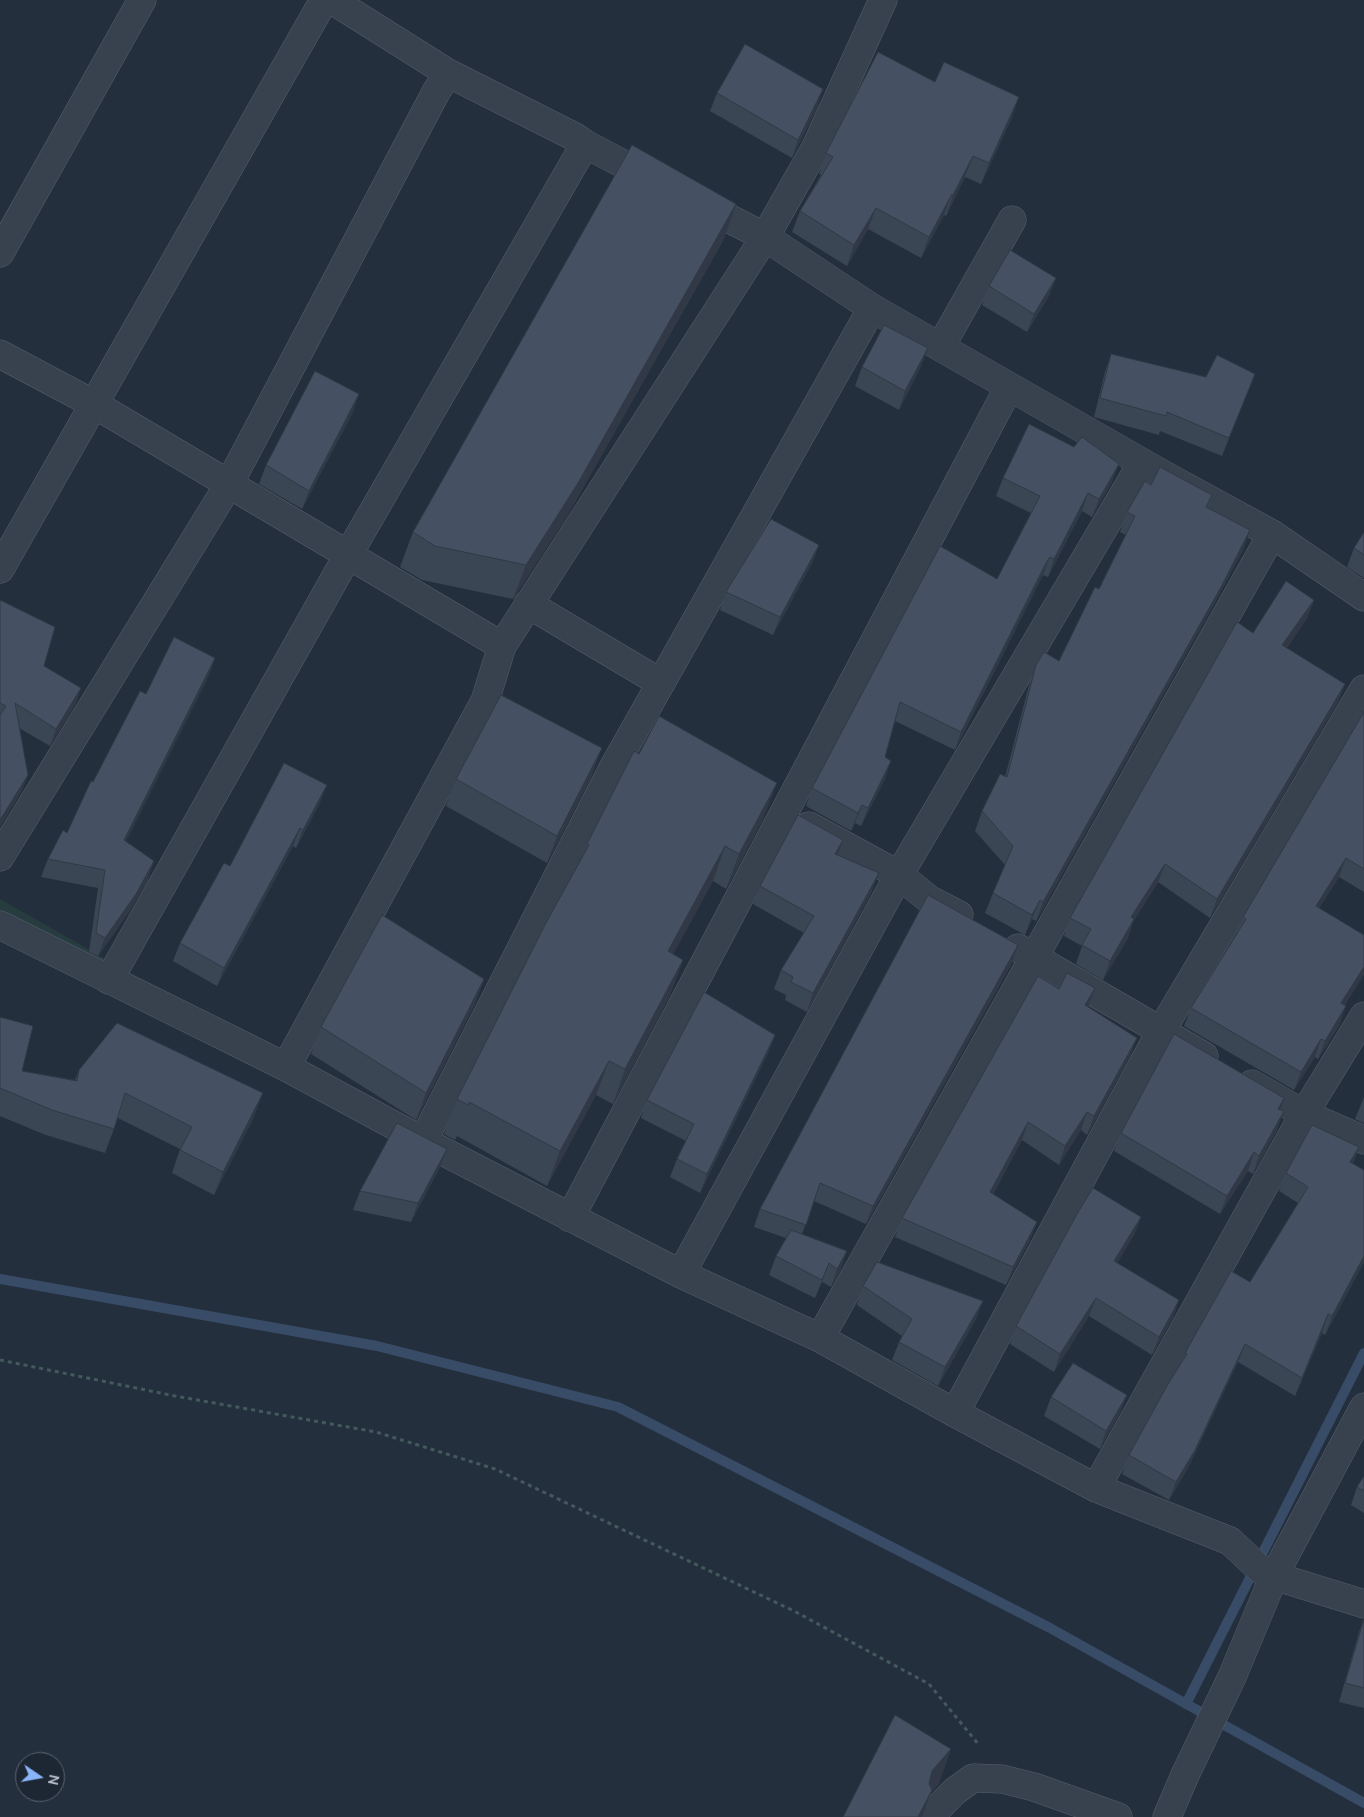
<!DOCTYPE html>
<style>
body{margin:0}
#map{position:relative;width:1364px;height:1817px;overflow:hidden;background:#242f3e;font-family:Ubuntu,sans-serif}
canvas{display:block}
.north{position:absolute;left:15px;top:1752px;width:50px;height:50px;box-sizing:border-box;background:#1d2633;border:1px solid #59626f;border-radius:50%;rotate:102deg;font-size:14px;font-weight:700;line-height:20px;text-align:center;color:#b4bcc9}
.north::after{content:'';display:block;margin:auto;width:18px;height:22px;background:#8ab4f8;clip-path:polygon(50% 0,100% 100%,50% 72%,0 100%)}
</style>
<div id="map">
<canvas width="1364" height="1817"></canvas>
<div class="north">N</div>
</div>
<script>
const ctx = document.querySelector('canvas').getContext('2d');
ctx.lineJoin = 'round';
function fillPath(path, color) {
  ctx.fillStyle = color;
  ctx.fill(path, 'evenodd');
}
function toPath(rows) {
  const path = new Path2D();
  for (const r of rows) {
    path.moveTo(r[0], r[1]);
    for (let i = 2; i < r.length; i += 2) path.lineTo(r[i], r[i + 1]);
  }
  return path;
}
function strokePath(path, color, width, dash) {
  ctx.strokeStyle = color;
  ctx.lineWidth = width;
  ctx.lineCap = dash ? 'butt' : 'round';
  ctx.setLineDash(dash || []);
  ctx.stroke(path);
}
fillPath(toPath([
 [0,899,111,962,104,973,0,919]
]), '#263c3f');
strokePath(toPath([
 [0,1279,377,1346,618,1407,1050,1628,1364,1803],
 [1186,1704,1364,1353]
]), '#394c67', 10);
const minor = toPath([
 [332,0,448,73,575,137,585,144,654,180],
 [697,202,765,237,872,308,1164,475,1272,534,1364,597],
 [0,253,142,0],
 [941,346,1012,220],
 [0,354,94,404,502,646],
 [0,569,324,0],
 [528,604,661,683],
 [809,826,899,875,930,900,959,915],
 [0,857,229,484,436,92,448,73],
 [0,925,286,1067,423,1141,681,1274,820,1338,955,1413,1096,1488,1230,1541,1261,1570,1274,1576,1364,1604],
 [1018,948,1204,1056],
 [109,980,348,555,585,144],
 [286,1067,485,701,502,646,765,237,815,149,883,0],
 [1252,1084,1304,1114,1364,1140],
 [423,1141,613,768,872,308],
 [570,1218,1009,387],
 [681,1274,899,875,1142,463],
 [820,1338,1272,534],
 [955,1413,1161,1031,1364,689],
 [1096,1488,1304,1114,1364,1016],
 [932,1817,934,1812,955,1791,973,1778,1002,1779,1034,1787,1118,1817],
 [1167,1817,1185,1775,1232,1677,1274,1576,1364,1407]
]);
strokePath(minor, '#565f6c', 29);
strokePath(toPath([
 [0,1360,175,1396,376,1432,495,1469,794,1611,929,1684,979,1745]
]), '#44595c', 3, [4, 4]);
strokePath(minor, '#38414e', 28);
fillPath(toPath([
 [935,82,1012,118,981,184,965,177,946,216,944,215,921,258,868,229,847,266,792,232,800,211,821,175,819,174,826,153],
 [717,93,817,108,792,158,710,111],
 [724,239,566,518,513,599,422,580,400,567,413,532],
 [1056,278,1049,296,1027,332,982,305,989,286],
 [1111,354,1206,377,1255,374,1222,456,1160,431,1159,435,1094,417,1105,372],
 [921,366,899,410,855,386,862,367],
 [353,412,302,509,259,484,266,465],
 [1003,478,1112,482,1092,517,1082,511,1048,577,1043,575,1041,579,955,750,895,721,885,757,885,779,861,826,855,823,851,831,806,806,812,788,997,579,1031,513,996,496],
 [1151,485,1212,495,1208,508,1250,530,1243,550,1213,606,1036,921,1032,919,1025,935,985,913,993,893,1005,865,975,831,982,811,1005,777,1029,685,1036,665,1059,661,1099,589,1126,535,1120,532,1127,512],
 [1364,532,1364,578,1347,567,1354,548],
 [819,545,812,563,773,635,720,610,726,592],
 [0,600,44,666,81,688,75,705,50,746,19,728,28,775,21,792,0,827],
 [1314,600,1307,618,1287,648,1345,684,1338,702,1210,918,1158,882,1133,922,1128,938,1103,980,1076,964,1082,946,1064,936,1070,918,1253,633],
 [215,658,208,677,126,841,148,880,129,912,98,956,89,952,98,888,41,877,48,859,67,833,146,694],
 [1364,712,1364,892,1339,877,1319,908,1345,1005,1340,1024,1318,1059,1315,1057,1294,1090,1184,1026,1191,1008,1236,935,1243,917],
 [639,754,764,817,726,889,713,881,673,954,683,960,670,995,613,1104,596,1095,547,1186,457,1136,455,1140,444,1134,457,1099,582,858,587,844],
 [592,775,547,863,446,806,456,779],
 [320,803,296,848,293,846,217,986,173,961,180,943,230,866],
 [843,840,837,855,872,891,807,1012,785,1000,786,995,774,989,781,970,804,933,753,904,760,886],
 [1018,945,1012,963,866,1224,814,1201,802,1234,841,1269,831,1287,822,1282,815,1298,769,1275,776,1256,786,1238,754,1227,760,1209],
 [484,979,474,1006,416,1120,311,1054,321,1027],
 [1088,1007,1137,1038,1130,1056,1087,1135,1081,1130,1059,1165,1022,1140,993,1194,1030,1240,1006,1285,895,1237,902,1218],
 [0,1017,22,1071,75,1080,79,1070,254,1117,214,1195,172,1173,180,1149,118,1118,105,1153,43,1134,0,1116],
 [775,1035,768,1053,700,1193,670,1177,677,1159,686,1141,641,1118,647,1100],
 [1364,1097,1364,1123,1355,1119],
 [1284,1098,1280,1110,1277,1130,1253,1174,1248,1171,1220,1214,1114,1151,1121,1133],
 [1359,1147,1353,1164,1364,1170,1364,1262,1325,1335,1322,1333,1295,1396,1238,1362,1188,1468,1169,1500,1122,1474,1129,1455,1182,1363,1185,1353,1250,1282,1298,1203,1279,1191,1286,1173],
 [440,1167,411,1222,353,1210,360,1191],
 [1141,1217,1134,1235,1117,1263,1179,1300,1172,1319,1152,1355,1089,1316,1054,1372,1010,1344,1016,1326],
 [863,1286,983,1301,976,1319,938,1386,892,1360,899,1342,902,1336,857,1305],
 [1051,1397,1120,1413,1100,1449,1044,1416],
 [1364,1476,1364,1513,1351,1505,1357,1487],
 [1364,1618,1364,1708,1339,1702,1359,1632]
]), '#3b4654');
fillPath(toPath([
 [823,89,817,108,792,158,798,140],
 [1019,97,1012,118,981,184,989,163],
 [973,156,965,177,946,216,953,195],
 [952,194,944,215,921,258,929,237],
 [736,204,724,239,566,518,513,599,526,565],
 [876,208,868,229,847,266,854,245],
 [1056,278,1049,296,1027,332,1034,314],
 [928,348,921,366,899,410,905,391],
 [1255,374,1248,392,1222,456,1229,438],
 [359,394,353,412,302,509,309,491],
 [1119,464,1112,482,1092,517,1099,499],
 [1088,493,1082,511,1048,577,1054,559],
 [1250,530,1243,550,1213,606,1036,921,1043,902],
 [819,545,812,563,773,635,780,617],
 [1050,557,1043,575,955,750,961,732],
 [1314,600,1307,618,1276,664,1282,645],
 [215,658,208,677,117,859,124,840],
 [1345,684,1338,702,1210,918,1217,899],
 [81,688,75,705,50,746,56,729],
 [602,748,592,775,547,863,557,836],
 [891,761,885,779,861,826,868,808],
 [28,775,21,792,0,827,0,820],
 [777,783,764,817,726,889,739,854],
 [327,785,320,803,296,848,303,830],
 [862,805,855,823,851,831,858,813],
 [300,828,293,846,217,986,224,968],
 [843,840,836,858,835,854],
 [725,846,713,881,656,986,668,951],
 [1346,858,1339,877,1309,925,1316,906],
 [154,861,148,880,129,912,98,956,105,938],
 [1165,864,1158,882,1133,922,1128,938,1103,980,1110,961,1131,917],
 [879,873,872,891,807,1012,813,993],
 [1040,900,1032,919,1025,935,1032,915],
 [1018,945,1012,963,866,1224,873,1206],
 [683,960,670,995,613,1104,625,1069],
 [1364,967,1364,975,1335,1021,1341,1003],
 [484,979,474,1006,416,1120,426,1093],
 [1095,988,1088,1007,1085,1005],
 [1346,1006,1340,1024,1318,1059,1325,1041],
 [775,1035,768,1053,700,1193,707,1174],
 [1137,1038,1130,1056,1087,1135,1094,1116],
 [1321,1039,1315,1057,1294,1090,1301,1072],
 [609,1061,596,1095,547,1186,560,1151],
 [263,1093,254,1117,214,1195,223,1172],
 [1284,1098,1278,1117,1278,1109],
 [1284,1111,1277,1130,1253,1174,1259,1156],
 [1087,1112,1081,1130,1059,1165,1065,1146],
 [1028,1122,1022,1140,983,1211,990,1192],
 [1359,1147,1352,1166,1350,1162],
 [447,1149,440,1167,411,1222,418,1203],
 [1254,1152,1248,1171,1220,1214,1227,1196],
 [1141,1217,1134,1235,1107,1280,1114,1261],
 [1037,1222,1030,1240,1006,1285,1013,1267],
 [847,1251,841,1269,831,1287,837,1269],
 [1364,1256,1364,1262,1325,1335,1332,1316],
 [829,1263,822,1282,815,1298,822,1280],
 [1096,1298,1089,1316,1054,1372,1060,1354],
 [1179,1300,1172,1319,1152,1355,1159,1337],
 [983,1301,976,1319,938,1386,945,1367],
 [1328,1314,1322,1333,1295,1396,1302,1378],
 [1245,1344,1238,1362,1188,1468,1169,1500,1176,1482],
 [1127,1395,1120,1413,1100,1449,1106,1431],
 [951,1749,939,1784,930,1794,922,1817,918,1817,919,1806,932,1771]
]), '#303945');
const building = toPath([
 [745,44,823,89,798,140,717,93,745,44],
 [878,52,935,82,944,62,1019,97,989,163,973,156,953,195,952,194,929,237,876,208,854,245,800,211,833,157,826,153,878,52],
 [632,145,736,204,578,483,526,565,435,546,413,532,632,145],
 [1010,250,1056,278,1034,314,989,286,1010,250],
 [884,325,928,348,905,391,862,367,884,325],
 [1111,354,1206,377,1217,355,1255,374,1229,438,1167,412,1166,416,1100,398,1111,354],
 [315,371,359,394,309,491,266,465,315,371],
 [1029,424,1074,447,1082,437,1119,464,1099,499,1088,493,1054,559,1050,557,1047,561,961,732,900,702,885,757,891,761,868,808,862,805,858,813,812,788,940,546,997,579,1040,496,1003,478,1029,424],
 [1160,467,1212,495,1206,507,1250,530,1221,587,1043,902,1040,900,1032,915,993,893,1013,846,982,811,1000,774,1007,777,1036,665,1044,652,1059,661,1095,587,1099,589,1135,516,1127,512,1145,481,1151,485,1160,467],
 [771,519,819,545,780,617,726,592,771,519],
 [1364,532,1364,555,1354,548,1364,532],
 [1286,581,1314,600,1282,645,1345,684,1217,899,1165,864,1131,917,1134,919,1110,961,1082,945,1091,929,1070,918,1237,622,1253,633,1286,581],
 [0,600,55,627,44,666,81,688,56,729,15,703,28,775,0,820,0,715,6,706,0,703,0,600],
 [174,637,215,658,124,840,154,861,136,894,105,938,96,933,105,870,48,859,63,830,67,833,91,781,93,782,140,691,146,694,174,637],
 [501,695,602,748,557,836,456,779,501,695],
 [1364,712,1364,869,1346,858,1316,906,1364,935,1364,967,1341,1003,1346,1006,1325,1041,1321,1039,1301,1072,1191,1008,1246,919,1243,917,1364,712],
 [659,716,777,783,739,854,725,846,668,951,683,960,625,1069,609,1061,560,1151,469,1102,468,1105,457,1099,547,921,589,845,587,844,634,751,639,754,659,716],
 [284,763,327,785,303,830,300,828,224,968,180,943,224,863,230,866,284,763],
 [798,815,843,840,835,854,879,873,813,993,791,982,793,977,781,970,814,916,760,886,798,815],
 [928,895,1018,945,873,1206,820,1183,806,1225,760,1209,928,895],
 [382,915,484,979,426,1093,321,1027,382,915],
 [1067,973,1095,988,1085,1005,1137,1038,1094,1116,1087,1112,1065,1146,1028,1122,990,1192,1037,1222,1013,1267,902,1218,1038,976,1059,989,1067,973],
 [704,992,775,1035,707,1174,677,1159,694,1124,647,1100,704,992],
 [0,1017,33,1026,22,1071,77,1081,79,1070,117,1023,263,1093,223,1172,180,1150,192,1127,125,1093,114,1129,52,1110,0,1088,0,1017],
 [1174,1034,1284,1098,1278,1109,1284,1111,1259,1156,1254,1152,1227,1196,1121,1133,1174,1034],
 [397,1123,447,1149,418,1203,360,1191,397,1123],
 [1312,1125,1359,1147,1350,1162,1364,1170,1364,1256,1332,1316,1328,1314,1302,1378,1245,1344,1195,1450,1176,1482,1129,1455,1168,1384,1187,1354,1185,1353,1231,1271,1250,1282,1308,1187,1286,1173,1312,1125],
 [1093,1188,1141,1217,1114,1261,1179,1300,1159,1337,1096,1298,1060,1354,1016,1326,1077,1214,1093,1188],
 [791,1230,847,1251,837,1269,829,1263,822,1280,776,1256,791,1230],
 [877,1262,983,1301,945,1367,899,1342,912,1319,863,1286,877,1262],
 [1073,1363,1127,1395,1106,1431,1051,1397,1073,1363],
 [1364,1476,1364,1491,1357,1487,1364,1476],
 [1364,1619,1364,1688,1345,1683,1364,1619],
 [895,1715,951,1749,932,1771,929,1784,932,1790,918,1817,843,1817,895,1715]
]);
fillPath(building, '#455162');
strokePath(building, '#303945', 1);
</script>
